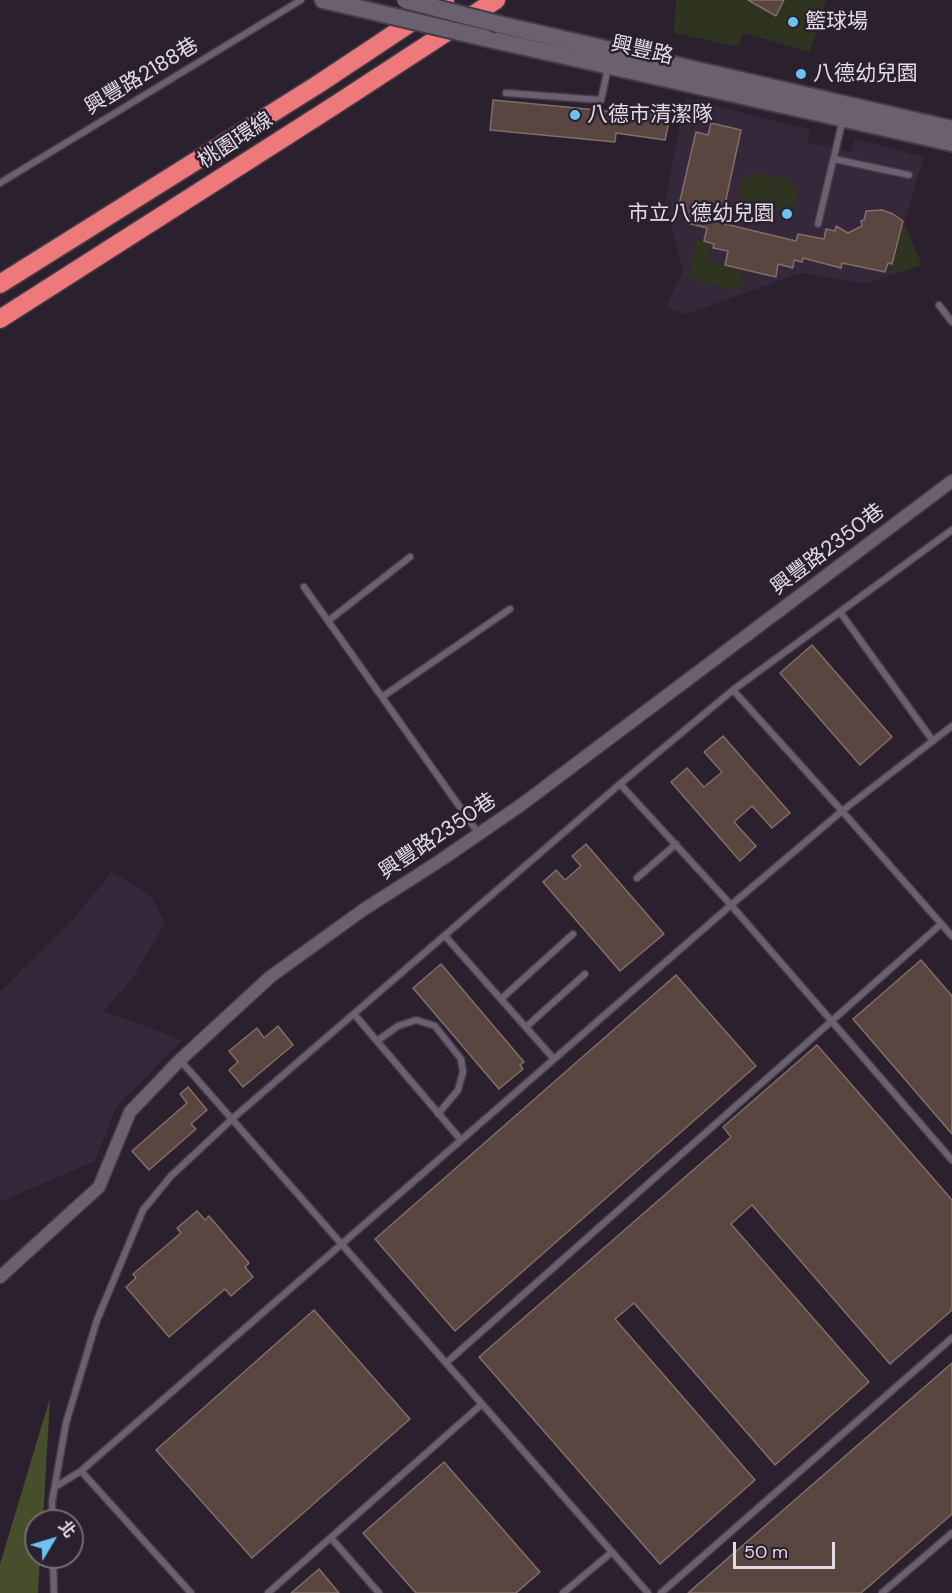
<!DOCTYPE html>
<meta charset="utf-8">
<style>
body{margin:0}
#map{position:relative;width:952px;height:1593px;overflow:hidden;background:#2a202e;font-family:"DM Sans","Noto Sans TC",sans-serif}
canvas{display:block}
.north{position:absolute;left:24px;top:1509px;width:60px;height:60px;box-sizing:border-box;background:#2a202e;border:2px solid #746b77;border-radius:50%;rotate:52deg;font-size:16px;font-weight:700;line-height:24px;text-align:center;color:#e2dbe5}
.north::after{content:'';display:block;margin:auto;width:21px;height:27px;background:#6dc2f3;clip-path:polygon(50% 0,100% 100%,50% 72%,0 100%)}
.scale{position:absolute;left:733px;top:1542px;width:102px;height:27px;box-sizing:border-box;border:3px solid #e2dbe5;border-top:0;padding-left:8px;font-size:18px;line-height:21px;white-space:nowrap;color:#e2dbe5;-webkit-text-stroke:4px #2a202e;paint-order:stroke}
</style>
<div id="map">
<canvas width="952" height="1593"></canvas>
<div class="north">北</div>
<div class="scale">50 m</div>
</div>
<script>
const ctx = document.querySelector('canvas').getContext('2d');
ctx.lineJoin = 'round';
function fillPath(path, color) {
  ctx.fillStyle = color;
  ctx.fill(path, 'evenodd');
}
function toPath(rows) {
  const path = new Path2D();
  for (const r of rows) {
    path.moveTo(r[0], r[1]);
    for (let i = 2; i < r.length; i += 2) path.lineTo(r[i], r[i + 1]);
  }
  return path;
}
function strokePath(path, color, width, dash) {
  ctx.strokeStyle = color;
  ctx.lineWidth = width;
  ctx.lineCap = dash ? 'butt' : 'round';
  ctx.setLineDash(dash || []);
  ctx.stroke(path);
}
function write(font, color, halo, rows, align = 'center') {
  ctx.font = font + ' "DM Sans","Noto Sans TC",sans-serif';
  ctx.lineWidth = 5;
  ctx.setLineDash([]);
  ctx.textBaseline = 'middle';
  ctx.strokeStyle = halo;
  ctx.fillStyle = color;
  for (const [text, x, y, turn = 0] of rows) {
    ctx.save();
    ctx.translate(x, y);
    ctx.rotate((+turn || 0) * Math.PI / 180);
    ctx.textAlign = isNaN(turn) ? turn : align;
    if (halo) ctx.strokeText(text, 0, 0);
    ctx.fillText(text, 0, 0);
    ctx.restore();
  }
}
fillPath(toPath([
 [685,98,810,130,808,143,851,152,855,139,924,157,904,224,922,265,864,284,801,273,686,314,666,307,683,271,665,203],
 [112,872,151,896,165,923,134,976,104,1011,182,1040,116,1107,95,1161,0,1202,0,992,71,922]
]), '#35283b');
fillPath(toPath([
 [676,0,826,0,810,52,743,33,739,47,674,33],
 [758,173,787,178,792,182,798,193,796,205,791,210,785,212,750,205,745,203,740,196,740,184,742,178,749,174],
 [904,224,922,265,890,275],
 [697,239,712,243,708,260,744,270,738,291,687,279]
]), '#2f3420');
fillPath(toPath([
 [50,1398,43,1521,36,1521,36,1557,40,1557,38,1593,0,1593,0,1564]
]), '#464e2c');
const building = toPath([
 [748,0,784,0,776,16,748,0],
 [493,100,618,112,617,117,637,121,639,109,647,111,647,106,664,110,664,115,670,117,665,140,616,133,615,142,490,130,493,100],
 [711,123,741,130,721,223,796,241,798,234,824,239,826,229,835,231,836,226,848,233,862,226,861,221,864,220,866,211,882,210,893,214,903,221,892,264,888,263,885,272,842,263,841,268,803,258,802,262,794,260,793,268,778,264,776,277,725,265,728,251,713,248,714,244,704,241,707,228,687,223,690,213,678,209,696,132,708,135,711,123],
 [812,645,892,737,860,765,780,673,812,645],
 [723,736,790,813,772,828,752,806,734,822,756,846,740,861,671,782,687,768,704,787,722,772,704,752,723,736],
 [586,844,664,934,620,971,543,882,556,870,565,880,581,866,572,856,586,844],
 [921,960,952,996,952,1134,853,1019,921,960],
 [441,964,524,1062,520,1065,523,1069,499,1089,413,988,441,964],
 [676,975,756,1066,455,1331,375,1239,676,975],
 [278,1026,293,1045,243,1087,229,1070,238,1062,229,1051,257,1028,264,1038,278,1026],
 [817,1045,952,1200,952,1310,890,1364,752,1205,731,1224,869,1382,775,1465,634,1303,615,1319,755,1480,660,1564,479,1357,731,1137,723,1127,817,1045],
 [188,1087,207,1110,191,1124,196,1129,149,1170,132,1151,187,1103,180,1094,188,1087],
 [197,1211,205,1220,209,1216,249,1263,245,1267,253,1277,231,1296,225,1289,169,1337,126,1287,136,1278,133,1274,181,1233,177,1228,197,1211],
 [314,1310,410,1419,252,1558,156,1450,314,1310],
 [952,1363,952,1514,861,1593,688,1593,952,1363],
 [444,1462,540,1572,516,1593,416,1593,363,1533,444,1462],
 [319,1569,339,1593,291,1593,319,1569]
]);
fillPath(building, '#5a4640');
strokePath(building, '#836d67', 1.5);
const service = toPath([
 [506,93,601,100,608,68],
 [834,159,909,175],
 [0,183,301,0],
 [818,224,843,119],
 [939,305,952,322],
 [304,587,479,834],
 [840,612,933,741],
 [328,621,410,557],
 [733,690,842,811,952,936],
 [382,697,510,609],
 [620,784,731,905,952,1160],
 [637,878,676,844],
 [445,936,554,1059],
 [501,999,573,934],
 [354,1014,461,1140],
 [526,1027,585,974],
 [377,1041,398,1026,416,1020,435,1026,461,1059,463,1072,458,1090,438,1114],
 [180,1060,648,1593],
 [446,1363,941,924],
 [81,1471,191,1593],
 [55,1487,81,1471,731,905,842,811,952,726],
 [53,1521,52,1502,66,1423,97,1320,143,1210,171,1176,232,1119,620,784,733,690,952,530],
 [331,1538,379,1593],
 [53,1557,54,1593],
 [268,1593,482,1404],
 [563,1593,612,1552],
 [661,1593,952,1338],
 [882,1593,952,1533]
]);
const minor = toPath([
 [0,1277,99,1187,130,1112,180,1060,270,977,363,910,441,860,521,805,952,481]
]);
const secondary = toPath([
 [323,0,375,12],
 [498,24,952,129],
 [485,38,952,143]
]);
const motorway = toPath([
 [0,284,317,85,445,0],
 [0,319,332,107,496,0]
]);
strokePath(service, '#443c48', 9);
strokePath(minor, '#443c48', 15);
strokePath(secondary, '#443c48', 20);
strokePath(motorway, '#443c48', 21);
strokePath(service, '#6b6070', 6);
strokePath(minor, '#6b6070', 12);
strokePath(secondary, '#6b6070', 16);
strokePath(motorway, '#ed797b', 18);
const secondaryBridge = toPath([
 [405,0,498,24],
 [375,12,485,38]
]);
strokePath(secondaryBridge, '#443c48', 20, []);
strokePath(secondaryBridge, '#6b6070', 16);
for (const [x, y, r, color] of [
 [793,22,6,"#6dc2f3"],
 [801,74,6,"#6dc2f3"],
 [575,115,6,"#6dc2f3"],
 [787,214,6,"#6dc2f3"]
]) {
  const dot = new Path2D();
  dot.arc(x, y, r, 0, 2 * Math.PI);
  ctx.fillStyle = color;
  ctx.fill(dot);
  strokePath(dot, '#2a202e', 2);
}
write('21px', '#e2dbe5', '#2a202e', [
 ["籃球場",805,22],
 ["八德幼兒園",813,74],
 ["八德市清潔隊",587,115],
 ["市立八德幼兒園",775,214,"right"]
], 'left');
write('21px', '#e2dbe5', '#2a202e', [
 ["興豐路",642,51,13],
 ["興豐路2188巷",142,77,-31],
 ["桃園環線",236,141,-33],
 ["興豐路2350巷",828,550,-37],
 ["興豐路2350巷",438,837,-34]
]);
</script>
